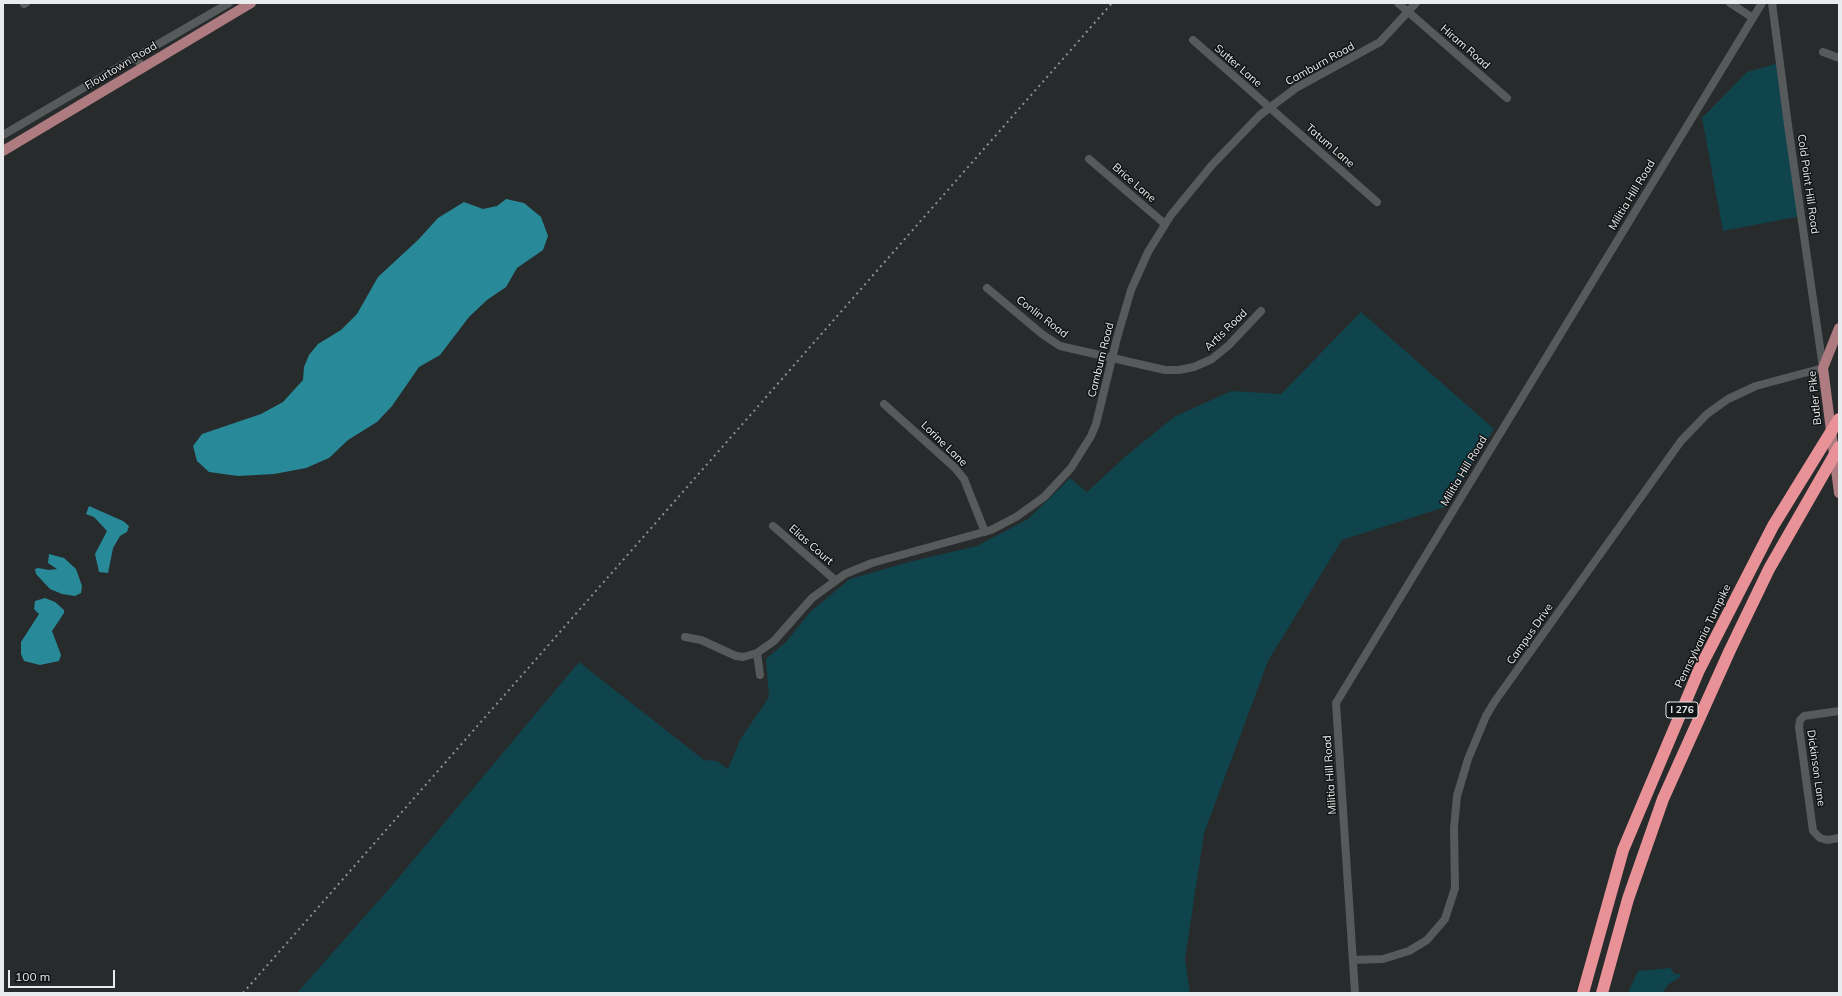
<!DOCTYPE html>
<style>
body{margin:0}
#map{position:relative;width:1842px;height:996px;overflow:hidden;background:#282b2c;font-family:Mulish,sans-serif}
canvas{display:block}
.frame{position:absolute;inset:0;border:4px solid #e9ebec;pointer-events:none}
.scale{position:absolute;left:8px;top:970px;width:107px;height:18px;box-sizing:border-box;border:2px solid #e9ebec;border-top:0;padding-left:5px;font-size:12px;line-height:14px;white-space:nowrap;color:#e9ebec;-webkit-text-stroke:3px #121314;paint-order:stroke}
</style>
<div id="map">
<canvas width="1842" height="996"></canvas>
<div class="frame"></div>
<div class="scale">100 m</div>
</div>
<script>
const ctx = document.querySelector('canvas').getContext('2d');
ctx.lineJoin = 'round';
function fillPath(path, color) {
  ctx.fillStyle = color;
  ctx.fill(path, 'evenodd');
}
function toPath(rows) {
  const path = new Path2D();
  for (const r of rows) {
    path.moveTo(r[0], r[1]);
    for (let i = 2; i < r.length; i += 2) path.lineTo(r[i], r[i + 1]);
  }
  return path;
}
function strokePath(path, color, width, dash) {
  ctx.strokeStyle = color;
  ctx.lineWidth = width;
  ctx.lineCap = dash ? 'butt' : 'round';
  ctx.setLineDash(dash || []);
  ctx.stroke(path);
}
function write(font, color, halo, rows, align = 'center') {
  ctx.font = font + ' Mulish,sans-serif';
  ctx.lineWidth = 3;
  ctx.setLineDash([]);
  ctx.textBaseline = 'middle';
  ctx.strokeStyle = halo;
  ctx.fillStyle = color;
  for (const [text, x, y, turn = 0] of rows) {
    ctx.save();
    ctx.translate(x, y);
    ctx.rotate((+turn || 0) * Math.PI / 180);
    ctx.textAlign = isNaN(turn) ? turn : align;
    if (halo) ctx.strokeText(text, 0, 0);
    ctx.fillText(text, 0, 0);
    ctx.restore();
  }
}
fillPath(toPath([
 [1779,63,1801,216,1723,231,1702,118,1747,72],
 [1361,312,1494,429,1445,507,1342,540,1268,661,1204,833,1185,959,1190,993,297,993,389,889,579,662,704,760,717,761,728,769,740,740,769,697,766,659,786,642,810,612,850,579,909,562,977,546,1028,519,1070,478,1087,492,1126,456,1174,417,1231,391,1281,394],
 [1670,968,1675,974,1680,974,1680,977,1669,984,1662,993,1628,993,1638,971]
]), '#0f444c');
fillPath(toPath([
 [506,199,524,203,541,217,548,236,543,250,517,268,506,287,487,300,469,317,440,355,419,367,392,406,377,422,348,440,329,458,306,468,274,474,238,476,209,472,197,461,193,446,202,434,261,414,283,402,303,380,304,367,309,355,318,344,341,330,357,314,378,277,418,240,438,218,464,202,483,209,497,206],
 [89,506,123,521,129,526,127,532,120,536,113,548,108,573,99,572,95,554,107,531,94,517,86,514],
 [49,554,64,558,76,569,82,586,81,593,75,596,62,594,50,589,36,574,35,569,38,568,49,570,57,569,48,563],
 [45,598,55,602,64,610,64,613,52,631,61,655,59,661,40,665,24,661,21,654,21,642,39,614,34,609,35,601]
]), '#288a98');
strokePath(toPath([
 [1398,3,1507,98],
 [1730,3,1753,18],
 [24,4,26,3],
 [1193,40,1377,202],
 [1823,52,1839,58],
 [136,57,229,3],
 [3,135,136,57,142,67],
 [1089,159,1165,224],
 [987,288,1042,334,1060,346,1165,370,1179,370,1194,367,1212,359,1229,345,1261,311],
 [884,404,955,468,964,479,985,532],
 [773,526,835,580],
 [685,637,701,640,736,656,743,657,757,653,774,641,812,598,845,574,872,563,991,530,1016,517,1044,497,1071,468,1091,436,1096,424,1117,338,1131,290,1148,252,1171,215,1212,165,1260,115,1296,88,1380,42,1416,3],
 [757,653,760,675],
 [1839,711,1804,716,1800,720,1799,727,1813,831,1820,838,1827,840,1839,838],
 [1353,960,1383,959,1409,951,1427,940,1445,919,1455,888,1454,828,1457,796,1468,759,1486,716,1495,701,1681,441,1707,414,1728,399,1756,386,1823,368,1788,125,1772,3],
 [1355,993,1336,703,1762,3]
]), '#565a5b', 8);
strokePath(toPath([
 [3,151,251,3],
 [1839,328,1823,368,1839,493]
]), '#ae7c80', 10);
strokePath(toPath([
 [1583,993,1623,850,1699,670,1773,526,1839,419],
 [1602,993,1628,899,1663,799,1730,650,1769,569,1839,447]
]), '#e89298', 12);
strokePath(toPath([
 [243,993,1112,3]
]), '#8e9091', 2, [2, 4]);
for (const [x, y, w] of [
 [1682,710,32]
]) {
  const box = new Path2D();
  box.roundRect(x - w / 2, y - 8, w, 16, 3);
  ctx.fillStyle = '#121314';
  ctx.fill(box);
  strokePath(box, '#e9ebec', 1);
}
write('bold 10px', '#e9ebec', null, [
 ["I 276",1682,710]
]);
write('11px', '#e9ebec', '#121314', [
 ["Hiram Road",1465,47,41],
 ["Camburn Road",1320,64,-29],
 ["Flourtown Road",121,66,-31],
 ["Sutter Lane",1238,66,41],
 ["Tatum Lane",1330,146,41],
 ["Brice Lane",1134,183,41],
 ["Cold Point Hill Road",1808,184,82],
 ["Militia Hill Road",1632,195,-59],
 ["Conlin Road",1042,317,37],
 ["Artis Road",1226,330,-44],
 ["Camburn Road",1101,360,-76],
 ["Butler Pike",1815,398,-96],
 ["Lorine Lane",944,444,44],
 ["Militia Hill Road",1464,471,-59],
 ["Elias Court",811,545,41],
 ["Campus Drive",1530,634,-55],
 ["Pennsylvania Turnpike",1703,636,-64],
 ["Dickinson Lane",1816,768,82],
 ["Militia Hill Road",1330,775,-94]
]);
</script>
